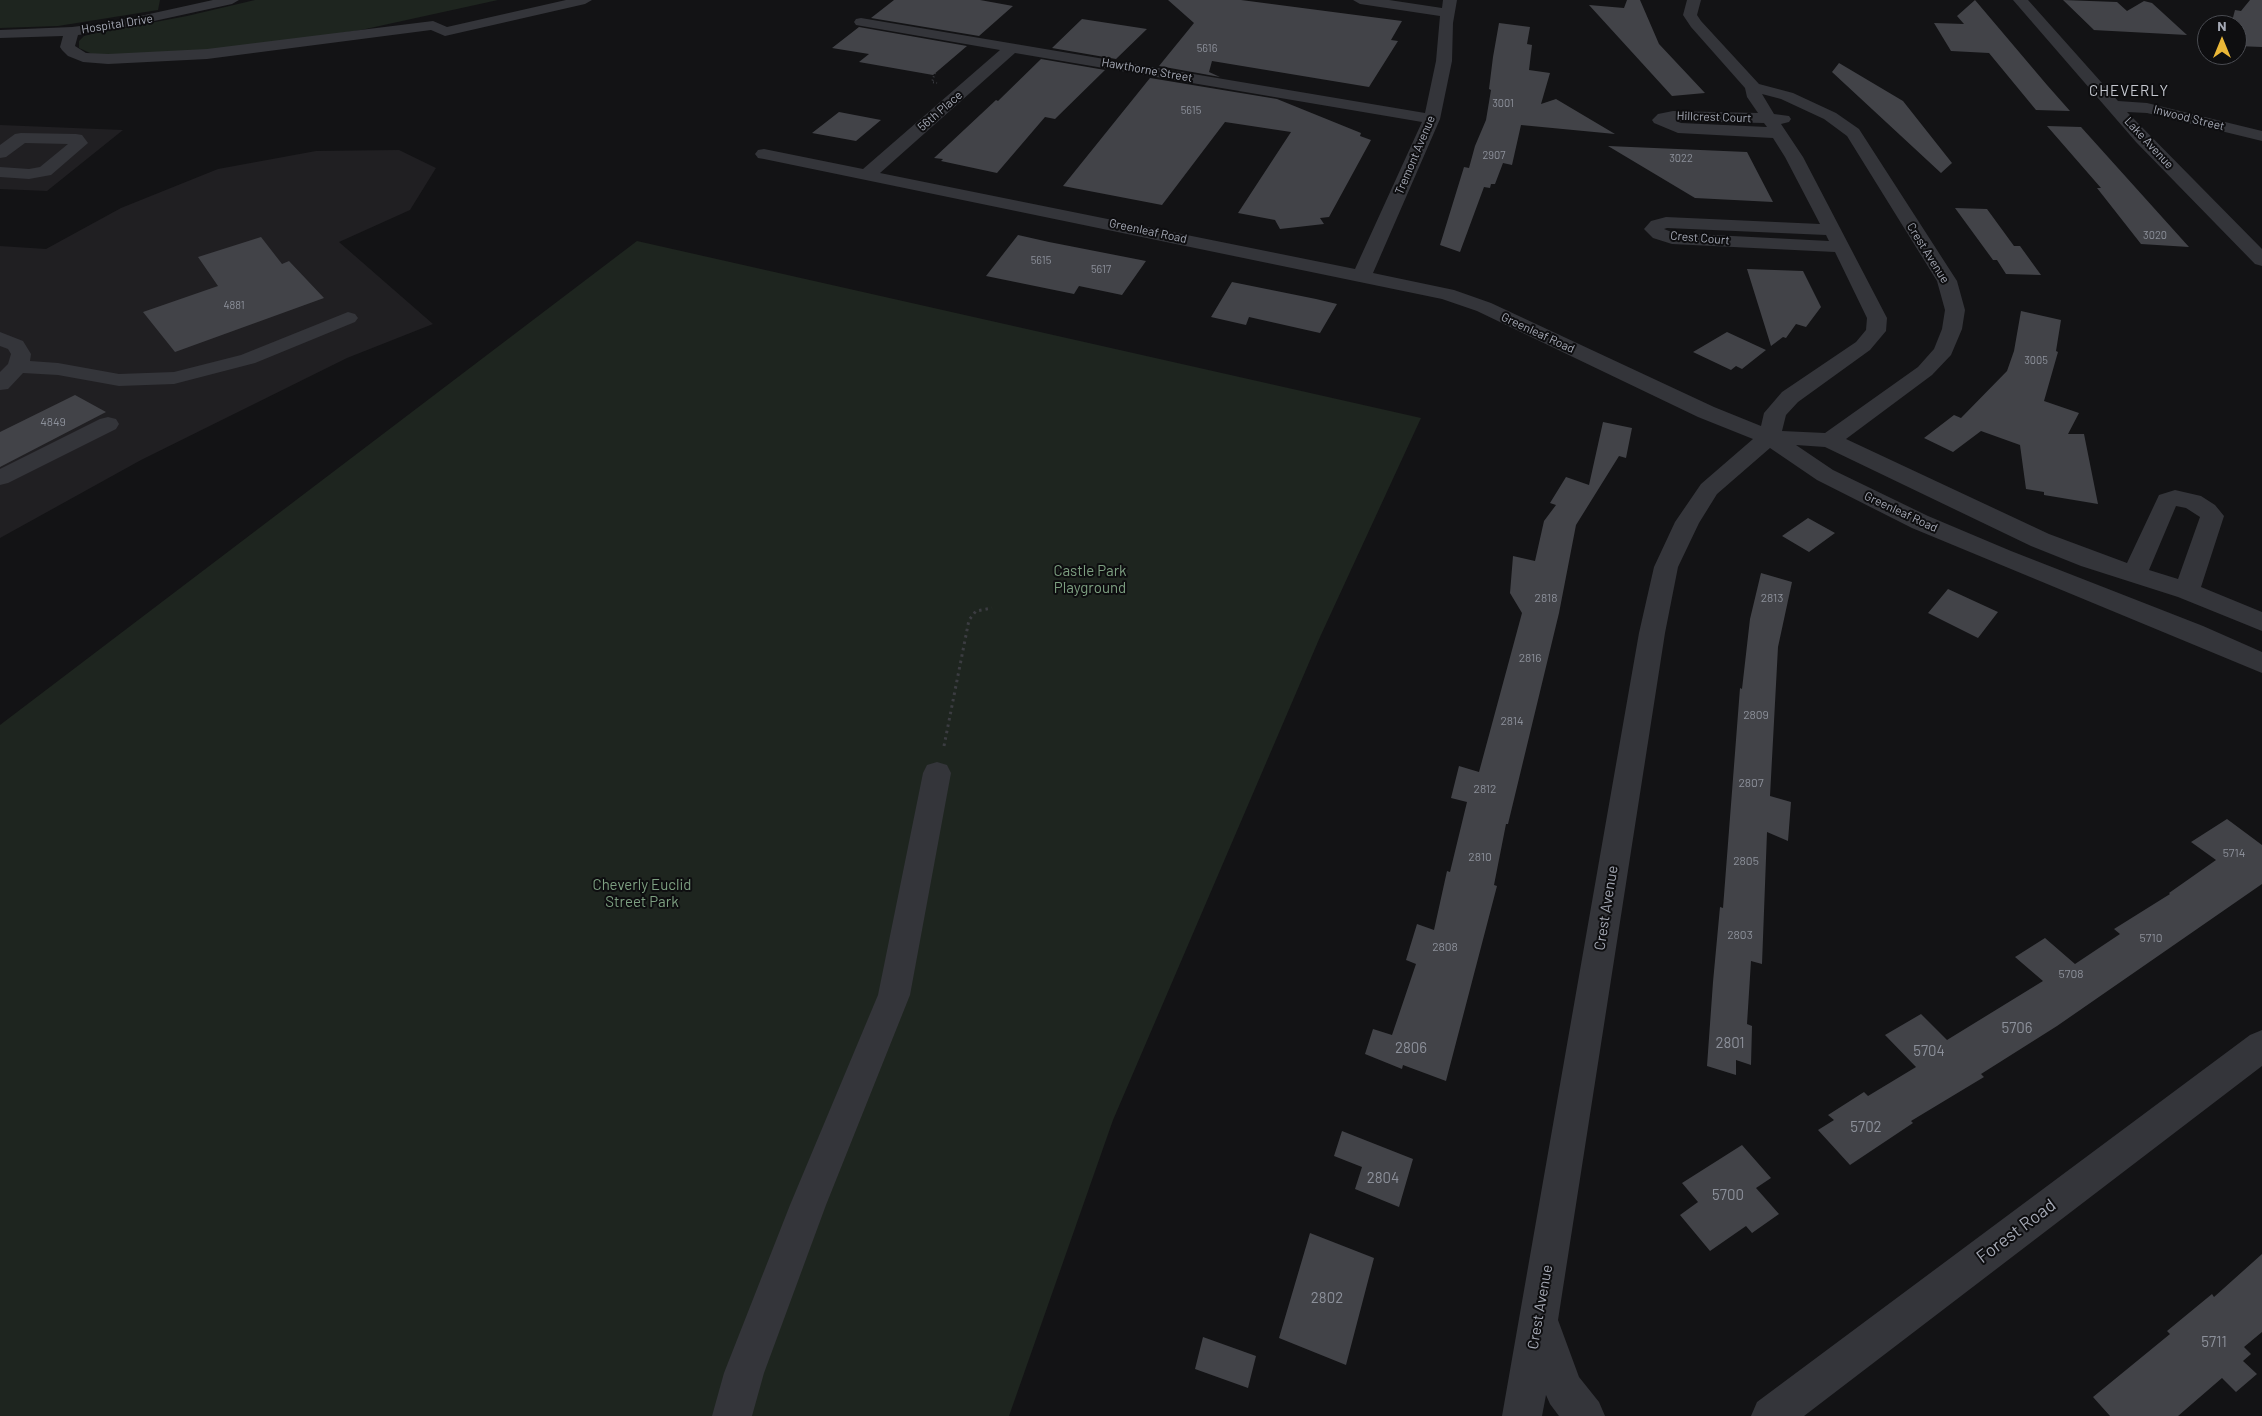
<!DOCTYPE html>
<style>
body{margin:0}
#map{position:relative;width:2262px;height:1416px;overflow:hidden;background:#131315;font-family:Barlow,sans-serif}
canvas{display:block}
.north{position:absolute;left:2197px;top:15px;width:50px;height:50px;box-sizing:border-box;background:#0e0e10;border:1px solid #4a4c52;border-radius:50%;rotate:0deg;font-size:14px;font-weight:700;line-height:20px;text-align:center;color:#a5a9b5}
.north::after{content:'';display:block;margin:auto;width:18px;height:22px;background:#eab737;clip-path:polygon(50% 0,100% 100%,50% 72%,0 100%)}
</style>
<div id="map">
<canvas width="2262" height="1416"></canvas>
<div class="north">N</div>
</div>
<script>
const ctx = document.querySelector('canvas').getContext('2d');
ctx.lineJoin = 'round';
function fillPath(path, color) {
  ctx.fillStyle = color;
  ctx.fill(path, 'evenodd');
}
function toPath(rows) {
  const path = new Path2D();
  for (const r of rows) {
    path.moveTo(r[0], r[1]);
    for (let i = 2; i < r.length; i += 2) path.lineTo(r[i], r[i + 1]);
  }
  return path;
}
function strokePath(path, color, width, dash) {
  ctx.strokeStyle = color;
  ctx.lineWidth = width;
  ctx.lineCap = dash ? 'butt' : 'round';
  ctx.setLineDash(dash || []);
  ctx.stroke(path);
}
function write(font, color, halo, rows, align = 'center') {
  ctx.font = font + ' Barlow,sans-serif';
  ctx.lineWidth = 4;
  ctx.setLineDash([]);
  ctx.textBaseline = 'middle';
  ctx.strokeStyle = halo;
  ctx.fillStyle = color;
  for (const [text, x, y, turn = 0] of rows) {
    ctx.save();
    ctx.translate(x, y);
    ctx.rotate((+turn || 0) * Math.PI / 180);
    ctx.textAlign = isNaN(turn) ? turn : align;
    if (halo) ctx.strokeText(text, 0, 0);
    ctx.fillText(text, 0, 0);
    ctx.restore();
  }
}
fillPath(toPath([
 [0,125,123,130,47,191,0,189],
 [399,150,436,168,410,210,339,242,433,324,347,358,141,460,0,538,0,246,46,249,121,208,218,169,316,151]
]), '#201f22');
fillPath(toPath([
 [0,0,160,0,158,10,58,26,0,28],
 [255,0,498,0,361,30,250,47,101,58,79,48,79,41,84,36,92,34,187,16],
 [637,241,1421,418,1320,637,1113,1120,1009,1416,0,1416,0,725]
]), '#1e251f');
fillPath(toPath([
 [894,0,980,0,1013,6,979,36,871,18],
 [1168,0,1241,0,1402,21,1391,40,1398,41,1369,87,1212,61,1209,72,1220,77,1159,66,1194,23],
 [1627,0,1640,0,1659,44,1705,93,1672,96,1589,5,1624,8],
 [1975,0,2047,85,2070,111,2036,110,1989,53,1951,51,1934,23,1964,24,1957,16],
 [2063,0,2117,2,2127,11,2144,1,2152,3,2187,35,2093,30,2094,30],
 [2250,0,2262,0,2262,47,2237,46,2237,25,2231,25,2235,10,2241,11],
 [1082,19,1147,29,1116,59,1052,48],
 [1499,23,1530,27,1527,44,1532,45,1529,70,1550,73,1541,104,1556,99,1615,134,1521,125,1512,165,1503,163,1495,184,1491,184,1490,188,1484,187,1460,252,1440,245,1464,167,1469,168,1475,146,1486,120,1491,90,1489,89,1493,57],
 [859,27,967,46,933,75,859,62,869,54,832,48],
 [1041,59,1105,70,1055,119,1045,117,997,173,941,161,943,159,934,158,996,100,998,101],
 [1839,63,1903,101,1952,163,1941,173,1832,72],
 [1150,78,1277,99,1361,133,1360,136,1371,140,1329,217,1320,218,1324,224,1280,229,1275,220,1238,213,1291,132,1225,122,1162,205,1063,186],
 [839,112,881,120,856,141,812,133],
 [2047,126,2081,127,2189,247,2141,244,2097,188,2101,188],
 [1608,146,1747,152,1773,202,1695,198],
 [1955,208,1987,209,2014,246,2020,246,2041,275,2006,274,1997,260,1993,260],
 [1018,235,1049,242,1146,261,1122,295,1079,286,1074,294,986,276],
 [261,237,282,264,289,261,324,298,175,352,143,312,218,286,198,257],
 [1747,269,1803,271,1821,307,1806,327,1796,324,1786,338,1783,337,1771,346],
 [1232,282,1316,299,1337,304,1320,333,1249,317,1246,325,1211,317],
 [2021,311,2061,320,2056,351,2058,352,2044,401,2079,413,2068,434,2084,434,2098,504,2044,495,2044,492,2026,489,2020,445,1981,431,1953,452,1924,438,1954,415,1961,418,2007,371,2014,351],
 [1727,332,1766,350,1742,369,1736,366,1731,370,1693,352],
 [75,395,106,412,0,467,0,432],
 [1603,422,1632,428,1626,458,1619,456,1576,525,1559,613,1508,824,1506,824,1494,885,1497,886,1446,1081,1403,1065,1402,1069,1365,1054,1373,1029,1392,1035,1416,964,1406,960,1417,924,1434,930,1447,871,1450,872,1467,802,1451,798,1459,766,1479,772,1522,613,1510,593,1513,556,1535,561,1544,521,1556,505,1550,503,1566,477,1589,485],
 [1808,518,1835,533,1809,552,1782,536],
 [1761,573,1792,582,1778,647,1770,796,1791,802,1788,841,1767,832,1762,964,1751,961,1747,1024,1752,1026,1751,1065,1736,1060,1736,1075,1707,1066,1713,982,1720,907,1723,908,1740,688,1742,689,1750,619],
 [1948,589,1998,612,1978,638,1928,613],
 [2227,819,2262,845,2262,884,2057,1026,1981,1074,1984,1077,1911,1121,1913,1123,1850,1165,1818,1130,1834,1120,1828,1115,1864,1092,1868,1096,1916,1067,1885,1035,1921,1014,1947,1040,2043,981,2015,957,2045,938,2075,964,2120,934,2114,929,2170,894,2169,893,2216,860,2191,842],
 [1342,1131,1413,1159,1399,1207,1355,1189,1362,1167,1334,1156],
 [1742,1145,1771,1178,1756,1188,1779,1214,1752,1233,1746,1226,1710,1251,1680,1215,1698,1202,1682,1183],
 [1310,1233,1374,1258,1346,1365,1279,1338],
 [2262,1254,2262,1332,2244,1347,2251,1354,2243,1361,2257,1374,2236,1392,2222,1378,2178,1416,2110,1416,2093,1397,2170,1334,2167,1331,2212,1294,2214,1297],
 [1203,1337,1256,1356,1248,1388,1195,1369]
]), '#424348');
strokePath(toPath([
 [935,73,932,82,937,83]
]), '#3b3c41', 2, [1, 2.5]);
strokePath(toPath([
 [944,746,969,620,976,611,992,608]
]), '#3b3c41', 3, [2.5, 4]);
fillPath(toPath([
 [213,0,239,0,232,4,113,30,78,35,75,46,86,53,108,54,207,49,433,21,447,27,566,0,592,0,585,4,445,36,431,30,207,59,108,64,83,62,68,56,62,50,60,47,63,36,0,38,0,30,72,27,113,22,213,0],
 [1353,0,1389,0,1442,8,1443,0,1457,0,1453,23,1452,61,1440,119,1373,273,1454,290,1491,303,1714,407,1761,426,1764,413,1782,392,1856,342,1866,330,1867,318,1835,252,1672,244,1653,238,1644,229,1651,221,1666,217,1820,224,1785,157,1773,138,1678,133,1654,123,1652,120,1658,114,1673,111,1758,113,1747,97,1745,88,1691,27,1683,15,1687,0,1701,0,1697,15,1701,21,1759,84,1793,93,1836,113,1859,129,1957,281,1965,310,1962,329,1951,355,1932,375,1846,439,2049,534,2127,563,2159,495,2175,490,2201,496,2215,505,2224,516,2201,587,2262,612,2262,631,2178,597,2081,566,2031,546,1825,447,1796,445,1833,470,1928,516,2011,551,2203,626,2262,652,2262,673,1912,528,1817,480,1770,448,1717,494,1699,523,1678,567,1665,633,1558,1320,1579,1377,1599,1402,1605,1416,1559,1416,1550,1404,1546,1395,1542,1416,1502,1416,1639,633,1654,567,1675,522,1701,484,1753,439,1698,417,1477,311,1442,299,764,159,758,158,755,154,758,150,764,149,863,169,1000,50,856,25,854,22,856,19,861,18,1425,113,1436,61,1440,16,1360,4,1353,0],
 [1015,53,1422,122,1355,269,880,173,1015,53],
 [1762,94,1781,99,1824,119,1847,136,1937,281,1945,310,1942,329,1934,349,1918,367,1825,433,1782,431,1786,415,1798,402,1870,350,1886,331,1887,318,1803,157,1781,124,1789,122,1791,119,1789,116,1774,114,1762,94],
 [1676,121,1764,123,1767,127,1681,123,1676,121],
 [1667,228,1826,235,1829,241,1674,233,1664,229,1667,228],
 [2176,506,2186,508,2200,517,2178,579,2149,570,2176,506],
 [2013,0,2028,0,2118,101,2147,103,2262,131,2262,141,2147,113,2127,112,2262,249,2262,266,2255,264,2136,142,2013,0],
 [21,133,76,134,82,135,88,143,51,175,29,179,0,177,0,167,29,169,40,167,68,144,25,143,6,157,0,158,0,145,15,134,21,133],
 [348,312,355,314,358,318,355,322,255,363,174,384,119,386,58,375,23,373,8,389,0,390,0,372,8,364,11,354,8,349,0,346,0,332,23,341,31,354,30,361,58,363,119,374,174,372,241,355,348,312],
 [108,417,116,419,119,424,116,429,8,483,0,485,0,469,100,419,108,417],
 [937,762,947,765,951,773,910,995,826,1205,764,1373,752,1416,712,1416,724,1373,790,1205,878,995,923,773,927,765,937,762],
 [2262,1030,2262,1066,1804,1416,1751,1416,1757,1402,2250,1035,2262,1030]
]), '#34353a');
write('11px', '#8c909a', null, [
 ["5616",1207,48],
 ["3001",1503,103],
 ["5615",1191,110],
 ["2907",1494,155],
 ["3022",1681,158],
 ["3020",2155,235],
 ["5615",1041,260],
 ["5617",1101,269],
 ["4881",234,305],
 ["3005",2036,360]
]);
write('12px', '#a5a9b5', '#0e0e10', [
 ["Hospital Drive",117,24,-9],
 ["Hawthorne Street",1147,70,10],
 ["56th Place",940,111,-41],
 ["Hillcrest Court",1714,117,2],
 ["Inwood Street",2189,118,14],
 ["Lake Avenue",2149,143,47],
 ["Tremont Avenue",1415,155,-67],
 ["Greenleaf Road",1148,231,12],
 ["Crest Court",1700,238,5],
 ["Crest Avenue",1928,253,58],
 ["Greenleaf Road",1538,333,25],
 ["Greenleaf Road",1901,512,25]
]);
write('12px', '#8c909a', null, [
 ["4849",53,422],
 ["2818",1546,598],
 ["2813",1772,598],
 ["2816",1530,658],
 ["2809",1756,715],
 ["2814",1512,721],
 ["2807",1751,783],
 ["2812",1485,789],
 ["5714",2234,853],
 ["2810",1480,857],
 ["2805",1746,861],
 ["2803",1740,935],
 ["5710",2151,938],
 ["2808",1445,947],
 ["5708",2071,974]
]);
ctx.letterSpacing = '1px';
write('15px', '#c6c9d1', '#0e0e10', [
 ["CHEVERLY",2129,91]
]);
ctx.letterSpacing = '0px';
write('15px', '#7d9f81', '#0e0e10', [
 ["Castle Park",1090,571],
 ["Playground",1090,588],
 ["Cheverly Euclid",642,885],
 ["Street Park",642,902]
]);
write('15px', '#a5a9b5', '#0e0e10', [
 ["Crest Avenue",1606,908,-81],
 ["Crest Avenue",1540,1307,-80]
]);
write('15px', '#8c909a', null, [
 ["5706",2017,1028],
 ["2801",1730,1043],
 ["2806",1411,1048],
 ["5704",1929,1051],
 ["5702",1866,1127],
 ["2804",1383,1178],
 ["5700",1728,1195],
 ["2802",1327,1298],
 ["5711",2214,1342]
]);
write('18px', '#a5a9b5', '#0e0e10', [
 ["Forest Road",2016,1231,-37]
]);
</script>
